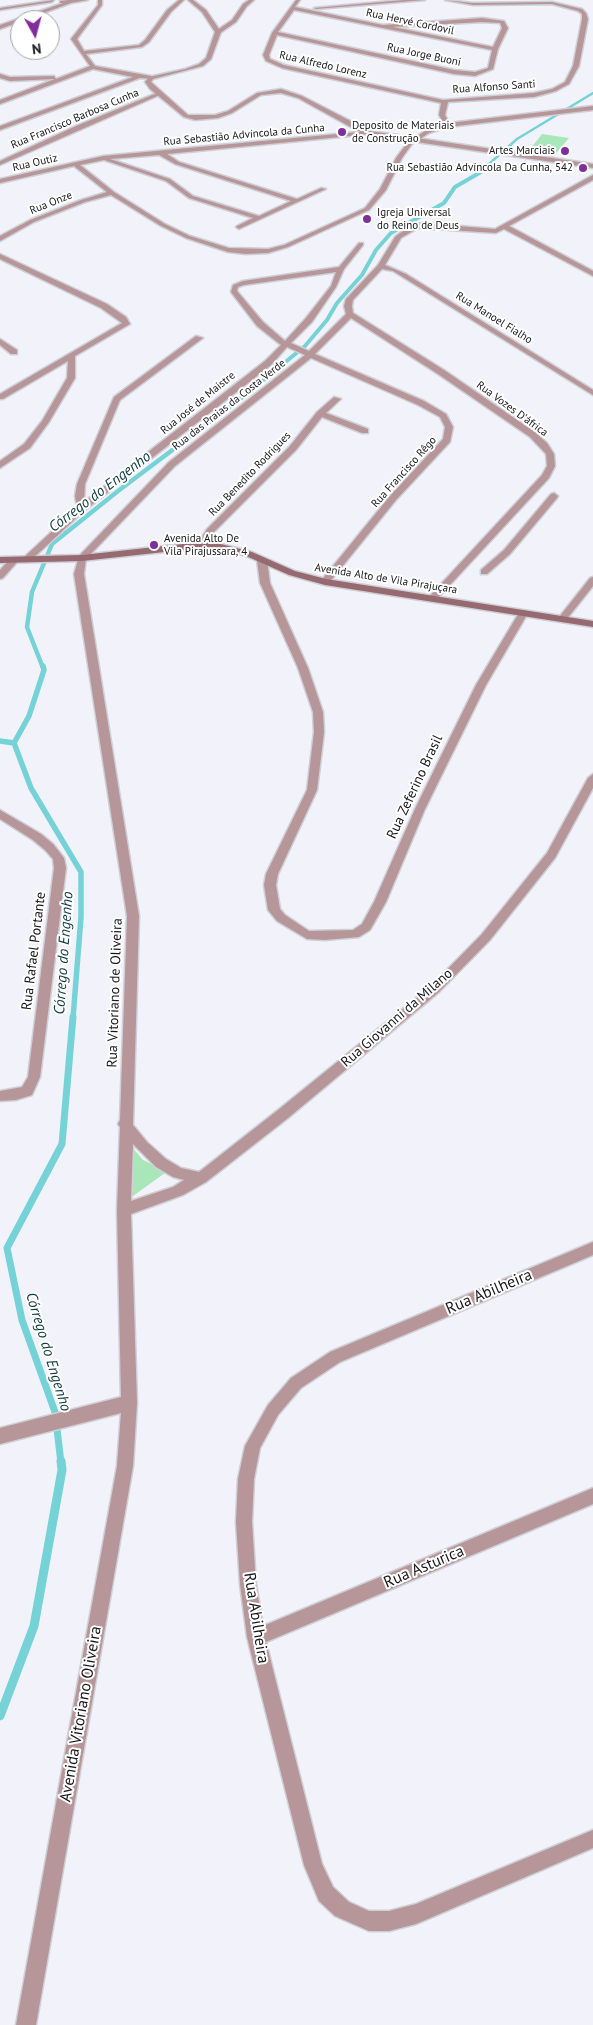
<!DOCTYPE html>
<meta charset="utf-8">
<style>
body{margin:0}
#map{position:relative;width:593px;height:2025px;overflow:hidden;background:#f2f3fa;font-family:"PT Sans",sans-serif}
canvas{display:block}
.north{position:absolute;left:10px;top:10px;width:50px;height:50px;box-sizing:border-box;background:#fff;border:1px solid #a3a3a4;border-radius:50%;rotate:173deg;font-size:14px;font-weight:700;line-height:20px;text-align:center;color:#19191c}
.north::after{content:'';display:block;margin:auto;width:18px;height:22px;background:#802e9d;clip-path:polygon(50% 0,100% 100%,50% 72%,0 100%)}
</style>
<div id="map">
<canvas width="593" height="2025"></canvas>
<div class="north">N</div>
</div>
<script>
const ctx = document.querySelector('canvas').getContext('2d');
ctx.lineJoin = 'round';
function fillPath(path, color) {
  ctx.fillStyle = color;
  ctx.fill(path, 'evenodd');
}
function toPath(rows) {
  const path = new Path2D();
  for (const r of rows) {
    path.moveTo(r[0], r[1]);
    for (let i = 2; i < r.length; i += 2) path.lineTo(r[i], r[i + 1]);
  }
  return path;
}
function strokePath(path, color, width, dash) {
  ctx.strokeStyle = color;
  ctx.lineWidth = width;
  ctx.lineCap = dash ? 'butt' : 'round';
  ctx.setLineDash(dash || []);
  ctx.stroke(path);
}
function write(font, color, halo, rows, align = 'center') {
  ctx.font = font + ' "PT Sans",sans-serif';
  ctx.lineWidth = 4;
  ctx.setLineDash([]);
  ctx.textBaseline = 'middle';
  ctx.strokeStyle = halo;
  ctx.fillStyle = color;
  for (const [text, x, y, turn = 0] of rows) {
    ctx.save();
    ctx.translate(x, y);
    ctx.rotate((+turn || 0) * Math.PI / 180);
    ctx.textAlign = isNaN(turn) ? turn : align;
    if (halo) ctx.strokeText(text, 0, 0);
    ctx.fillText(text, 0, 0);
    ctx.restore();
  }
}
fillPath(toPath([
 [542,134,569,138,553,157,527,153],
 [131,1146,143,1160,164,1170,165,1173,133,1196,130,1197]
]), '#a9e7bb');
strokePath(toPath([
 [479,173,517,139,593,93]
]), '#75d2d7', 2.5);
strokePath(toPath([
 [250,391,305,346,327,320,337,303,362,275,376,250,391,233,444,203,455,187,481,172]
]), '#75d2d7', 4);
strokePath(toPath([
 [43,668,27,627,32,592,52,544,118,491,252,390]
]), '#75d2d7', 4.5);
strokePath(toPath([
 [43,666,44,670,29,716,14,743,31,788,81,872,81,917,73,1018],
 [0,741,14,743]
]), '#75d2d7', 5.5);
strokePath(toPath([
 [61,1463,55,1412,22,1320,7,1248,62,1144,73,1017]
]), '#75d2d7', 7);
strokePath(toPath([
 [0,1716,34,1626,62,1470,61,1461]
]), '#75d2d7', 9);
const minor = toPath([
 [54,0,52,2,0,10,0,8,54,0],
 [68,0,88,0,71,3,0,29,0,25,63,3,60,3,60,1,68,0],
 [98,0,102,0,102,5,77,39,84,51,139,45,145,40,167,10,179,0,184,0,171,12,149,42,142,47,86,54,95,66,151,76,153,79,140,78,0,130,0,126,133,77,93,69,0,104,0,100,55,79,10,81,0,78,0,74,10,77,54,76,56,79,90,66,71,39,98,5,98,0],
 [249,0,254,0,247,6,236,22,220,33,216,33,216,31,232,20,243,4,249,0],
 [296,0,300,0,295,7,383,25,482,18,504,21,508,28,498,49,493,69,475,76,454,74,277,35,269,55,270,59,284,65,443,100,534,93,552,89,565,82,573,66,582,19,582,14,578,11,552,4,473,5,445,0,473,3,552,2,582,9,586,13,588,19,579,66,569,84,556,91,534,97,448,102,445,115,449,123,593,106,593,110,448,127,429,133,412,144,402,158,386,190,369,210,288,247,268,253,246,254,228,252,186,238,161,226,111,195,85,202,34,222,0,241,0,236,30,220,81,200,107,192,74,166,0,183,0,179,103,156,369,131,371,134,167,154,179,162,297,199,321,188,326,189,239,229,236,227,237,226,253,218,189,198,166,181,104,160,80,165,114,192,165,224,190,236,229,248,268,249,284,245,365,208,380,189,396,158,408,142,425,131,444,124,439,115,441,103,282,68,266,61,263,55,272,33,296,0],
 [294,10,492,50,488,68,475,72,454,70,278,32,294,10],
 [482,22,500,23,502,28,493,47,393,27,482,22],
 [159,155,175,164,291,201,259,216,193,196,170,179,110,159,159,155],
 [403,0,425,0,316,9,314,8,403,0],
 [157,93,162,94,0,165,0,161,76,126,157,93],
 [593,175,593,180,509,226,593,271,593,276,504,229,496,233,418,228,401,238,385,265,406,274,593,390,593,395,393,271,382,269,353,300,352,306,353,313,444,370,536,433,547,443,554,454,555,466,549,478,436,600,433,601,428,598,542,475,547,466,546,454,530,437,438,374,351,318,315,354,424,401,446,414,453,427,450,442,396,500,328,584,322,584,320,582,390,496,443,439,445,427,440,417,418,405,311,358,175,466,86,559,84,574,139,916,133,1125,147,1142,166,1159,181,1168,199,1172,278,1110,431,986,482,934,547,853,588,778,593,774,593,788,555,858,490,940,439,992,288,1118,206,1182,183,1195,131,1214,137,1403,133,1466,36,2025,16,2025,117,1466,121,1413,0,1444,0,1428,121,1397,117,1210,120,1127,118,1124,120,1120,127,916,74,574,79,556,169,462,305,355,287,347,271,365,84,511,29,562,23,562,21,560,77,508,75,496,77,484,114,397,196,336,203,338,120,400,85,484,84,502,265,361,281,345,257,326,231,292,233,285,243,281,339,267,359,243,363,243,363,245,344,269,336,287,312,322,291,343,309,351,346,314,344,306,346,299,378,265,395,237,400,233,414,225,423,223,495,229,593,175],
 [336,272,331,286,306,318,285,341,263,322,237,291,238,287,244,285,336,272],
 [133,1144,156,1167,173,1177,184,1180,173,1187,131,1201,133,1144],
 [0,254,107,304,126,317,130,324,75,356,75,378,49,422,30,448,0,468,0,461,24,444,42,421,67,378,68,361,3,399,0,399,0,394,122,323,101,308,0,259,0,254],
 [0,339,17,350,17,354,11,354,0,345,0,339],
 [334,397,341,399,326,413,368,429,368,433,362,433,322,417,296,450,213,533,204,547,198,547,197,545,207,529,290,446,317,412,334,397],
 [554,493,558,496,557,498,510,554,487,574,481,574,481,570,504,550,551,494,554,493],
 [14,557,19,560,3,578,0,579,0,570,11,558,14,557],
 [262,557,267,560,270,583,308,668,323,712,324,732,317,790,278,874,276,885,280,909,285,915,309,931,353,930,362,924,374,902,415,809,476,685,520,611,526,611,528,613,486,685,425,809,386,902,370,930,359,937,325,940,307,939,277,921,268,910,264,885,266,874,307,790,314,732,313,712,298,668,260,583,257,560,262,557],
 [593,577,593,586,566,620,560,620,560,616,590,578,593,577],
 [0,810,41,834,53,844,64,858,66,868,40,1077,32,1095,16,1100,0,1101,0,1091,22,1087,28,1077,54,868,53,859,45,850,33,840,0,819,0,810],
 [593,1242,593,1255,340,1362,301,1388,278,1415,260,1448,254,1479,252,1522,256,1584,263,1626,593,1488,593,1504,266,1642,322,1864,333,1887,349,1902,369,1911,389,1911,416,1904,593,1830,593,1848,416,1924,389,1931,369,1931,335,1916,319,1901,304,1865,247,1637,240,1584,236,1522,238,1479,245,1446,268,1405,291,1378,330,1352,593,1242]
]);
const tertiary = toPath([
 [188,0,193,0,206,10,221,32,211,59,203,66,153,79,151,82,188,115,215,115,228,111,257,93,281,89,302,96,370,131,593,164,593,168,369,135,356,130,298,98,281,93,261,95,232,113,218,118,195,120,184,117,150,89,145,82,149,77,185,69,199,64,206,58,215,32,202,12,188,0]
]);
const secondary = toPath([
 [201,542,217,543,252,552,295,571,326,579,593,621,593,627,325,585,289,575,246,556,217,549,201,548,82,561,0,563,0,557,82,555,201,542]
]);
strokePath(minor, '#cfd0d6', 3);
strokePath(tertiary, '#cfd0d6', 3);
strokePath(secondary, '#cfd0d6', 3);
fillPath(minor, '#b7969a');
fillPath(tertiary, '#b7969a');
fillPath(secondary, '#976970');
for (const [x, y, r, color] of [
 [342,132,5,"#802e9d"],
 [565,151,5,"#802e9d"],
 [583,168,5,"#802e9d"],
 [367,219,5,"#802e9d"],
 [154,545,5,"#802e9d"]
]) {
  const dot = new Path2D();
  dot.arc(x, y, r, 0, 2 * Math.PI);
  ctx.fillStyle = color;
  ctx.fill(dot);
  strokePath(dot, '#fff', 2);
}
write('11px', '#19191c', '#fff', [
 ["Rua Hervé Cordovil",410,22,12],
 ["Rua Jorge Buoni",424,55,12],
 ["Rua Alfredo Lorenz",323,65,13],
 ["Rua Alfonso Santi",494,87,-4],
 ["Rua Francisco Barbosa Cunha",75,119,-23],
 ["Rua Sebastião Advíncola da Cunha",244,135,-5],
 ["Rua Outiz",35,163,-13],
 ["Rua Onze",51,203,-22],
 ["Rua Manoel Fialho",494,318,32],
 ["Rua José de Maistre",198,403,-39],
 ["Rua das Praias da Costa Verde",229,405,-38],
 ["Rua Vozes D'áfrica",512,409,36],
 ["Rua Francisco Rêgo",404,472,-48],
 ["Rua Benedito Rodrigues",250,474,-46],
 ["Avenida Alto de Vila Pirajuçara",386,579,9]
]);
write('11px', '#19191c', '#fff', [
 ["Deposito de Materiais",352,126],
 ["de Construção",352,139],
 ["Artes Marciais",555,151,"right"],
 ["Rua Sebastião Advíncola Da Cunha, 542",573,168,"right"],
 ["Igreja Universal",377,213],
 ["do Reino de Deus",377,226],
 ["Avenida Alto De",164,539],
 ["Vila Pirajussara, 4",164,552]
], 'left');
write('14px', '#19191c', '#fff', [
 ["Rua Zeferino Brasil",415,787,-65],
 ["Rua Rafael Portante",34,951,-83],
 ["Rua Vitoriano de Oliveira",115,993,-88],
 ["Rua Giovanni da Milano",397,1018,-41]
]);
write('italic 15px', '#103d3f', '#fff', [
 ["Córrego do Engenho",100,492,-37],
 ["Córrego do Engenho",64,953,-86],
 ["Córrego do Engenho",48,1352,73]
]);
write('16px', '#19191c', '#fff', [
 ["Rua Abilheira",489,1292,-23],
 ["Rua Asturica",424,1567,-23],
 ["Rua Abilheira",256,1618,81],
 ["Avenida Vitoriano Oliveira",81,1714,-80]
]);
</script>
